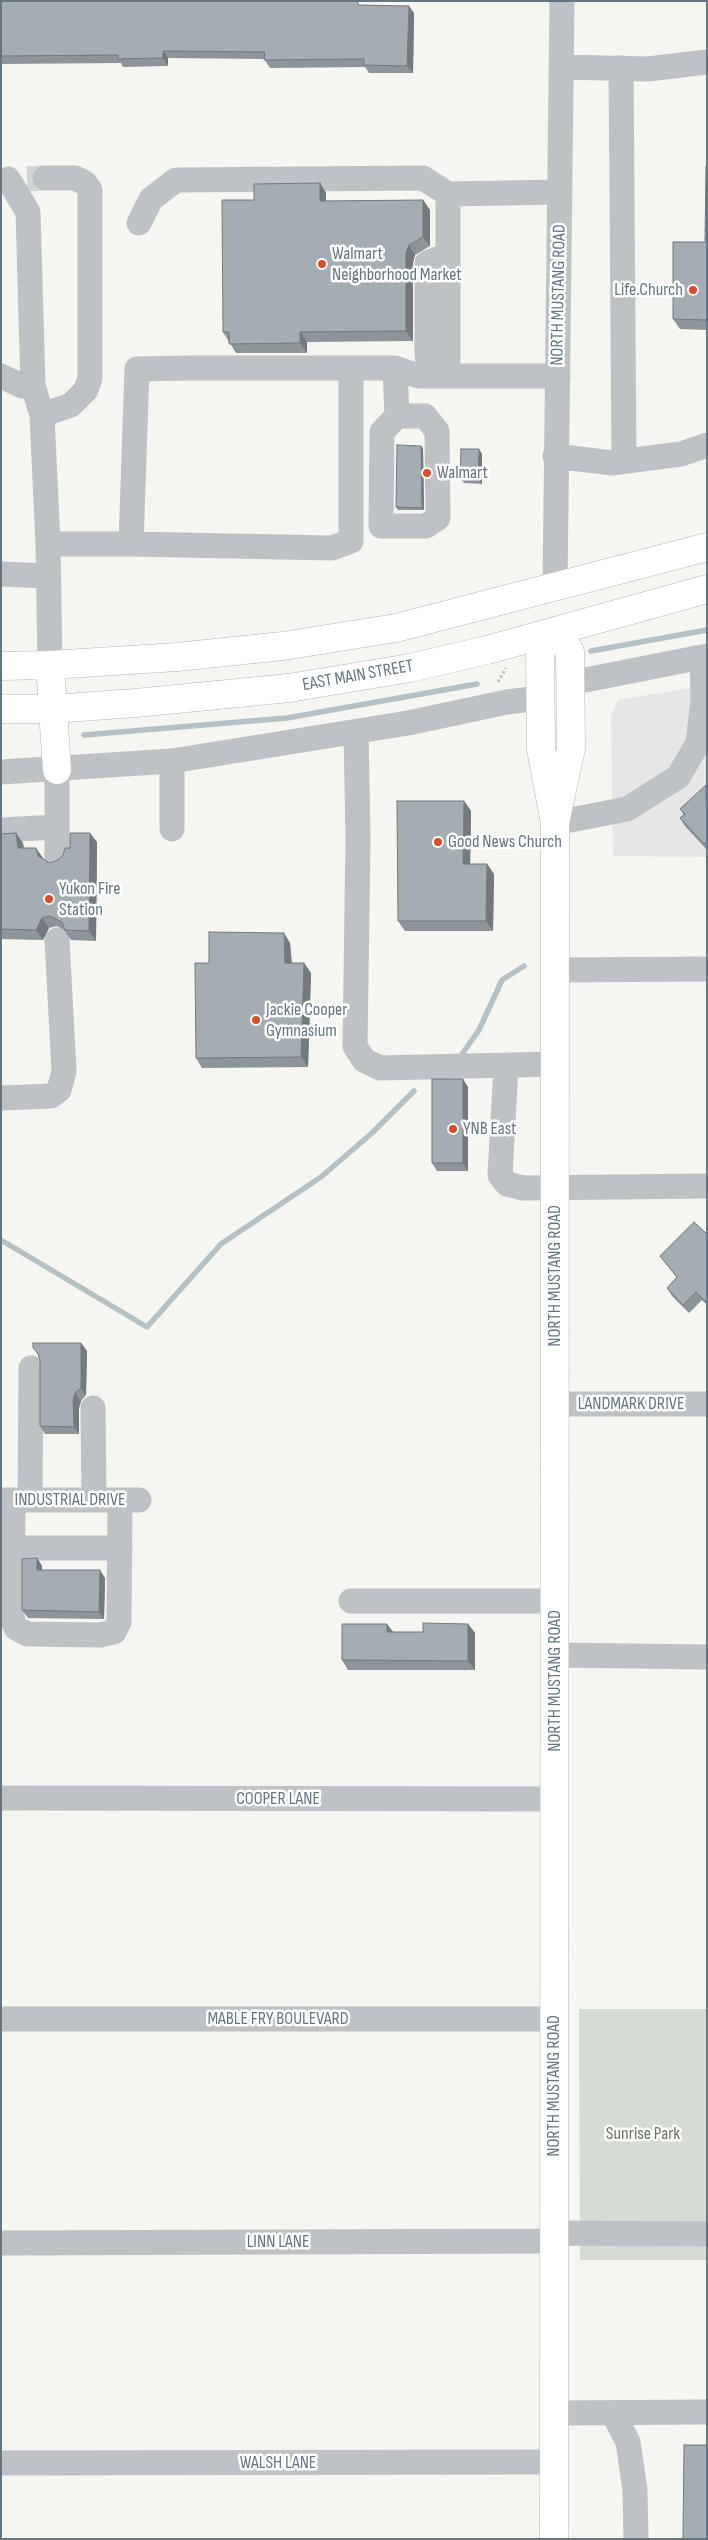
<!DOCTYPE html>
<style>
body{margin:0}
#map{position:relative;width:708px;height:2540px;overflow:hidden;background:#f5f5f1;font-family:"Sofia Sans Condensed",sans-serif}
canvas{display:block}
.frame{position:absolute;inset:0;border:2px solid #657681;pointer-events:none}
</style>
<div id="map">
<canvas width="708" height="2540"></canvas>
<div class="frame"></div>
</div>
<script>
const ctx = document.querySelector('canvas').getContext('2d');
ctx.lineJoin = 'round';
function fillPath(path, color) {
  ctx.fillStyle = color;
  ctx.fill(path, 'evenodd');
}
function toPath(rows) {
  const path = new Path2D();
  for (const r of rows) {
    path.moveTo(r[0], r[1]);
    for (let i = 2; i < r.length; i += 2) path.lineTo(r[i], r[i + 1]);
  }
  return path;
}
function strokePath(path, color, width, dash) {
  ctx.strokeStyle = color;
  ctx.lineWidth = width;
  ctx.lineCap = dash ? 'butt' : 'round';
  ctx.setLineDash(dash || []);
  ctx.stroke(path);
}
function write(font, color, halo, rows, align = 'center') {
  ctx.font = font + ' "Sofia Sans Condensed",sans-serif';
  ctx.lineWidth = 5;
  ctx.setLineDash([]);
  ctx.textBaseline = 'middle';
  ctx.strokeStyle = halo;
  ctx.fillStyle = color;
  for (const [text, x, y, turn = 0] of rows) {
    ctx.save();
    ctx.translate(x, y);
    ctx.rotate((+turn || 0) * Math.PI / 180);
    ctx.textAlign = isNaN(turn) ? turn : align;
    if (halo) ctx.strokeText(text, 0, 0);
    ctx.fillText(text, 0, 0);
    ctx.restore();
  }
}
fillPath(toPath([
 [707,685,707,857,613,856,611,716,618,700]
]), '#e5e6e5');
fillPath(toPath([
 [579,2009,707,2009,707,2260,580,2260]
]), '#d6dbd3');
strokePath(toPath([
 [591,651,707,630],
 [84,735,287,718,477,684],
 [462,1054,479,1030,502,980,524,966],
 [1,1240,147,1327,221,1244,321,1177,372,1133,414,1091]
]), '#b5c1c5', 5.5);
strokePath(toPath([
 [27,179,45,178]
]), '#d1d5d5', 25, [25, 12]);
const major = toPath([
 [554,2539,555,823,571,748,570,652,556,631,540,651,541,749,555,823]
]);
const highway = toPath([
 [50,665,57,770],
 [1,666,50,665,177,657,283,646,396,628,707,547],
 [1,709,52,709,136,703,289,688,410,668,487,650,707,589]
]);
strokePath(major, '#b1b6b9', 29);
strokePath(highway, '#b1b5b8', 29);
strokePath(toPath([
 [498,682,506,668]
]), '#b8bbbd', 3, [2.5, 2.5]);
strokePath(toPath([
 [562,67,648,69,707,62],
 [621,68,624,461],
 [8,179,28,212,33,386,42,415,48,544],
 [139,223,151,199,176,180,423,178,448,194],
 [351,368,351,541,332,548,131,544,137,369,189,368,395,368,418,376,558,376],
 [395,368,397,416,382,432,381,526,426,526,438,518,437,431,425,416,397,416],
 [1,376,22,386,33,386],
 [429,376,427,350,427,263,437,259,448,259],
 [448,376,448,194,560,192],
 [42,415,71,405,86,390,90,378,90,190,85,183,75,178,45,178],
 [555,456,612,463,681,454,707,445],
 [1,574,48,576],
 [555,588,562,1],
 [50,665,48,544,131,544],
 [570,683,707,656],
 [356,732,358,839,355,1046,364,1060,380,1068,555,1064],
 [172,761,172,829],
 [1,772,172,761,408,723,507,702,540,698],
 [555,823,627,809,678,777,698,743,703,700,702,657],
 [57,827,57,858],
 [1,830,57,827,57,770],
 [555,970,707,969],
 [506,1067,500,1175,507,1184,523,1188,707,1186],
 [1,1098,51,1096,59,1090,64,1071,57,940],
 [555,1404,707,1404],
 [93,1408,94,1500],
 [1,1500,139,1500],
 [13,1500,12,1618,16,1628,27,1634,100,1635,114,1632,119,1622,120,1500],
 [30,1500,31,1368],
 [13,1548,120,1548],
 [351,1601,555,1601],
 [555,1655,707,1657],
 [1,1798,555,1799],
 [1,2019,554,2019],
 [554,2233,707,2234],
 [1,2243,554,2241],
 [554,2413,707,2412],
 [613,2413,628,2442,635,2490,636,2539],
 [1,2463,554,2462]
]), '#bec2c5', 25);
strokePath(major, '#fff', 28);
strokePath(highway, '#fff', 28);
fillPath(toPath([
 [1,1,361,5,414,13,413,73,369,73,365,67,270,68,264,59,168,58,168,66,123,67,121,63,1,64],
 [707,167,707,330,680,329,673,319,705,242],
 [320,183,326,193,326,201,423,200,430,210,430,246,415,255,413,263,413,341,307,342,307,353,236,353,223,332,254,200],
 [423,448,424,510,398,510,396,507],
 [482,454,482,484,464,483,460,478],
 [707,785,707,850,685,826,680,818,684,815,680,809],
 [464,801,471,811,470,864,487,864,494,874,493,931,405,931,398,921],
 [1,834,23,843,24,848,50,863,58,860,70,848,97,842,96,941,71,940,64,930,57,926,49,928,43,940,1,939],
 [290,943,292,963,304,963,311,973,308,1067,202,1068,196,1058,209,963],
 [468,1087,468,1171,437,1171,432,1163],
 [707,1234,707,1305,702,1300,689,1313,672,1296,667,1288,677,1278,660,1256],
 [81,1343,87,1351,86,1395,81,1401,79,1408,79,1434,45,1434,40,1426,40,1361,39,1356,33,1348],
 [37,1558,42,1566,42,1570,105,1578,104,1619,28,1618,22,1610],
 [468,1624,475,1633,475,1670,348,1670,342,1660,392,1632,423,1632]
]), '#8d9599');
fillPath(toPath([
 [409,6,414,13,413,73,407,66],
 [163,51,168,58,168,66,163,58],
 [320,183,326,193,326,210,320,201],
 [423,200,430,210,430,246,423,237],
 [409,245,415,255,413,263,413,341,406,331,406,253],
 [300,332,307,342,307,353,300,343],
 [421,446,423,448,424,510,422,508],
 [479,449,482,454,482,484,478,479],
 [464,801,471,811,470,874,463,864],
 [16,833,23,843,25,858,18,848],
 [90,833,97,842,96,941,89,931],
 [36,848,43,858,45,866,38,856],
 [487,864,494,874,493,931,486,921],
 [42,918,49,928,43,940,36,930],
 [284,933,290,943,292,972,285,963],
 [304,963,311,973,308,1067,301,1057],
 [463,1079,468,1087,468,1171,463,1163],
 [81,1343,87,1351,86,1395,81,1388],
 [75,1393,81,1401,79,1408,79,1434,74,1427,73,1400],
 [37,1558,42,1566,42,1578,37,1570],
 [100,1570,105,1578,104,1619,99,1612],
 [387,1624,394,1633,387,1632],
 [468,1624,475,1633,475,1670,468,1661]
]), '#73797d');
const building = toPath([
 [1,1,358,1,358,5,409,6,407,66,364,65,364,59,264,60,265,52,163,51,163,58,118,59,118,55,1,56,1,1],
 [706,167,707,167,707,320,673,319,673,242,705,242,706,167],
 [320,183,320,201,423,200,423,237,409,245,406,253,406,331,300,332,300,343,229,344,229,332,223,332,222,200,254,200,254,184,320,183],
 [397,445,421,446,422,508,396,507,397,445],
 [461,449,479,449,478,479,460,478,461,449],
 [706,785,707,841,704,844,680,818,685,814,680,809,706,785],
 [397,801,464,801,463,864,487,864,486,921,398,921,397,801],
 [16,833,18,848,36,848,38,856,50,863,58,860,63,855,65,848,70,848,70,833,90,833,89,931,65,930,62,922,50,916,42,918,36,930,1,929,1,834,16,833],
 [209,932,284,933,285,963,304,963,301,1057,196,1058,195,963,209,963,209,932],
 [432,1079,463,1079,463,1163,432,1163,432,1079],
 [694,1222,707,1234,707,1303,696,1292,683,1305,667,1288,677,1277,660,1256,694,1222],
 [33,1343,81,1343,81,1388,75,1393,73,1400,74,1427,40,1426,40,1361,38,1353,33,1348,33,1343],
 [37,1558,37,1570,100,1570,99,1612,22,1610,22,1559,37,1558],
 [423,1623,468,1624,468,1661,342,1660,342,1624,387,1624,387,1632,423,1632,423,1623],
 [684,2445,707,2445,707,2539,683,2539,684,2445]
]);
fillPath(building, '#a4adb2');
strokePath(building, '#73797d', 1);
for (const [x, y, r, color] of [
 [322,264,5,"#da4e2c"],
 [693,290,5,"#da4e2c"],
 [427,473,5,"#da4e2c"],
 [438,842,5,"#da4e2c"],
 [49,899,5,"#da4e2c"],
 [256,1020,5,"#da4e2c"],
 [453,1129,5,"#da4e2c"]
]) {
  const dot = new Path2D();
  dot.arc(x, y, r, 0, 2 * Math.PI);
  ctx.fillStyle = color;
  ctx.fill(dot);
  strokePath(dot, '#fff', 2);
}
write('18px', '#657681', '#fff', [
 ["Walmart",332,254],
 ["Neighborhood Market",332,275],
 ["Life.Church",683,290,"right"],
 ["Walmart",437,473],
 ["Good News Church",448,842],
 ["Yukon Fire",59,889],
 ["Station",59,910],
 ["Jackie Cooper",266,1010],
 ["Gymnasium",266,1031],
 ["YNB East",463,1129]
], 'left');
write('18px', '#657681', '#fff', [
 ["NORTH MUSTANG ROAD",559,295,-89],
 ["EAST MAIN STREET",358,676,-10],
 ["NORTH MUSTANG ROAD",555,1276,-90],
 ["LANDMARK DRIVE",631,1404],
 ["INDUSTRIAL DRIVE",70,1500],
 ["NORTH MUSTANG ROAD",555,1681,-90],
 ["COOPER LANE",278,1799],
 ["MABLE FRY BOULEVARD",278,2019],
 ["NORTH MUSTANG ROAD",554,2086,-90],
 ["LINN LANE",278,2242],
 ["WALSH LANE",278,2463]
]);
write('18px', '#697864', '#fff', [
 ["Sunrise Park",643,2134]
]);
</script>
